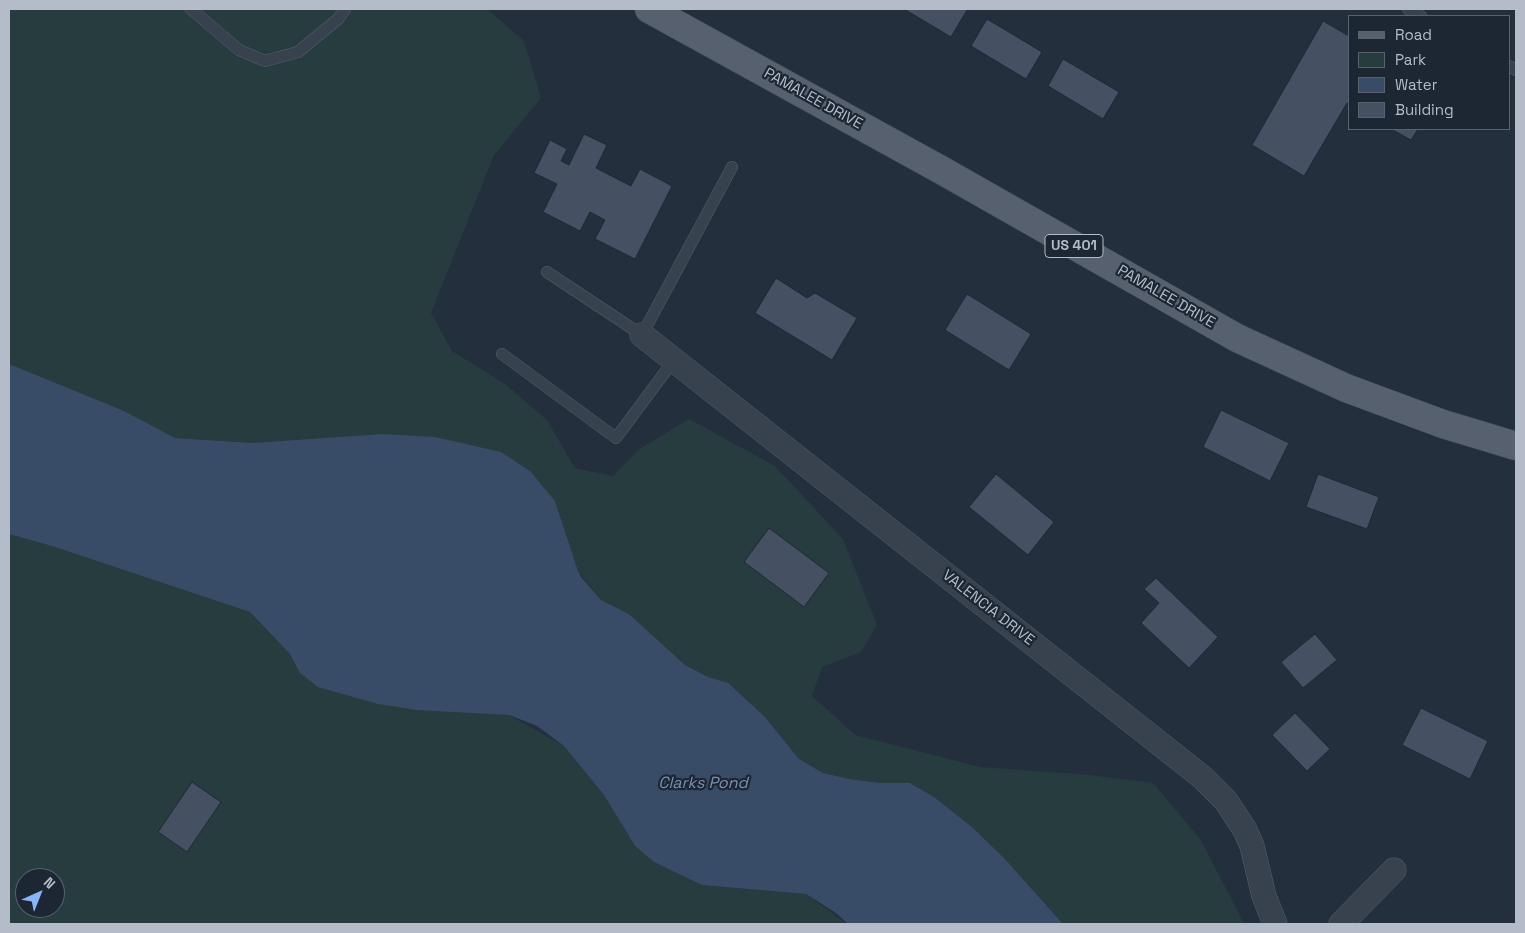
<!DOCTYPE html>
<style>
body{margin:0}
#map{position:relative;width:1525px;height:933px;overflow:hidden;background:#242f3e;font-family:"Space Grotesk",sans-serif}
canvas{display:block}
.frame{position:absolute;inset:0;border:10px solid #b4bcc9;pointer-events:none}
.legend{position:absolute;left:1348px;top:15px;width:162px;height:115px;box-sizing:border-box;background:#1d2633;border:1px solid #59626f;margin:0;padding:6px 9px;list-style:none;font-size:15px;color:#b4bcc9}
.legend li{display:flex;align-items:center;gap:10px;height:25px}
.legend b{width:25px;border:1px solid #59626f}
.north{position:absolute;left:15px;top:868px;width:50px;height:50px;box-sizing:border-box;background:#1d2633;border:1px solid #59626f;border-radius:50%;rotate:44deg;font-size:14px;font-weight:700;line-height:20px;text-align:center;color:#b4bcc9}
.north::after{content:'';display:block;margin:auto;width:18px;height:22px;background:#8ab4f8;clip-path:polygon(50% 0,100% 100%,50% 72%,0 100%)}
</style>
<div id="map">
<canvas width="1525" height="933"></canvas>
<div class="frame"></div>
<ul class="legend">
<li><b style="height:6px;background:#56606e"></b>Road</li>
<li><b style="height:14px;background:#263c3f"></b>Park</li>
<li><b style="height:14px;background:#394c67"></b>Water</li>
<li><b style="height:14px;background:#455162"></b>Building</li>
</ul>
<div class="north">N</div>
</div>
<script>
const ctx = document.querySelector('canvas').getContext('2d');
ctx.lineJoin = 'round';
function fillPath(path, color) {
  ctx.fillStyle = color;
  ctx.fill(path, 'evenodd');
}
function toPath(rows) {
  const path = new Path2D();
  for (const r of rows) {
    path.moveTo(r[0], r[1]);
    for (let i = 2; i < r.length; i += 2) path.lineTo(r[i], r[i + 1]);
  }
  return path;
}
function strokePath(path, color, width, dash) {
  ctx.strokeStyle = color;
  ctx.lineWidth = width;
  ctx.lineCap = dash ? 'butt' : 'round';
  ctx.setLineDash(dash || []);
  ctx.stroke(path);
}
function write(font, color, halo, rows, align = 'center') {
  ctx.font = font + ' "Space Grotesk",sans-serif';
  ctx.lineWidth = 4.5;
  ctx.setLineDash([]);
  ctx.textBaseline = 'middle';
  ctx.strokeStyle = halo;
  ctx.fillStyle = color;
  for (const [text, x, y, turn = 0] of rows) {
    ctx.save();
    ctx.translate(x, y);
    ctx.rotate((+turn || 0) * Math.PI / 180);
    ctx.textAlign = isNaN(turn) ? turn : align;
    if (halo) ctx.strokeText(text, 0, 0);
    ctx.fillText(text, 0, 0);
    ctx.restore();
  }
}
fillPath(toPath([
 [9,9,487,9,524,41,541,98,494,155,431,313,452,351,505,384,547,420,575,468,613,476,638,450,689,419,775,466,843,539,877,625,861,652,822,667,812,696,855,735,980,767,1090,775,1153,783,1201,840,1244,924,1063,924,1005,859,972,827,934,797,910,783,880,783,850,779,823,773,799,759,765,717,728,684,708,677,685,665,629,614,601,600,578,571,555,501,253,443,175,438,9,368],
 [9,534,52,546,250,612,290,654,470,712,509,715,564,746,604,795,635,846,702,885,806,894,847,924,9,924],
 [25,878,55,878,55,908,25,908]
]), '#263c3f');
fillPath(toPath([
 [9,364,124,411,175,438,253,443,383,434,435,437,501,452,530,471,555,501,578,571,581,577,601,600,629,614,685,665,708,677,728,683,765,717,799,759,823,773,850,779,880,783,910,783,934,797,972,827,1005,859,1063,924,848,924,836,913,806,894,702,885,654,862,635,846,604,795,564,746,537,726,509,715,417,710,378,704,318,687,300,673,290,654,250,612,52,546,9,534]
]), '#394c67');
const building = toPath([
 [904,9,965,9,967,10,951,37,904,9],
 [987,19,1042,52,1026,79,971,46,987,19],
 [1323,21,1349,36,1349,104,1347,103,1304,176,1252,145,1323,21],
 [1063,59,1119,92,1103,119,1048,86,1063,59],
 [1391,129,1418,129,1411,140,1391,129],
 [584,134,607,145,596,168,631,186,640,169,672,186,635,259,595,239,605,220,590,212,580,231,543,212,557,184,534,173,550,140,567,149,561,161,569,165,584,134],
 [776,278,807,298,815,293,857,318,832,360,755,313,776,278],
 [967,294,1031,334,1009,370,945,330,967,294],
 [1221,410,1289,443,1270,481,1203,447,1221,410],
 [996,474,1054,522,1028,555,969,507,996,474],
 [1318,474,1379,497,1367,529,1306,507,1318,474],
 [769,528,829,573,804,607,744,562,769,528],
 [1156,578,1218,637,1189,668,1141,623,1159,603,1144,589,1156,578],
 [1315,634,1337,660,1303,688,1281,662,1315,634],
 [1421,708,1488,741,1470,779,1402,745,1421,708],
 [1295,713,1330,749,1307,771,1272,735,1295,713],
 [192,782,221,802,187,852,158,832,192,782]
]);
fillPath(building, '#455162');
strokePath(building, '#1f2835', 1);
const service = toPath([
 [191,9,239,50,265,61,298,52,338,19,345,9],
 [1408,9,1421,16],
 [1509,66,1516,70],
 [547,272,642,335,732,167],
 [502,354,616,438,674,360]
]);
const minor = toPath([
 [642,335,1202,777,1226,801,1245,830,1252,846,1264,896,1275,924],
 [1341,924,1394,870]
]);
const primary = toPath([
 [649,9,943,171,1237,338,1346,388,1443,424,1516,446]
]);
strokePath(service, '#565f6c', 12);
strokePath(minor, '#565f6c', 25);
strokePath(primary, '#414a57', 29);
strokePath(service, '#38414e', 11);
strokePath(minor, '#38414e', 24);
strokePath(primary, '#56606e', 28);
for (const [x, y, w] of [
 [1074,246,58]
]) {
  const box = new Path2D();
  box.roundRect(x - w / 2, y - 11.5, w, 23, 4);
  ctx.fillStyle = '#1d2633';
  ctx.fill(box);
  strokePath(box, '#b4bcc9', 1);
}
write('bold 14px', '#b4bcc9', null, [
 ["US 401",1074,246]
]);
write('15px', '#b4bcc9', '#1d2633', [
 ["PAMALEE DRIVE",813,99,29],
 ["PAMALEE DRIVE",1166,297,30],
 ["VALENCIA DRIVE",988,608,38]
]);
write('italic 16px', '#7c92b1', '#1d2633', [
 ["Clarks Pond",703,784]
]);
</script>
